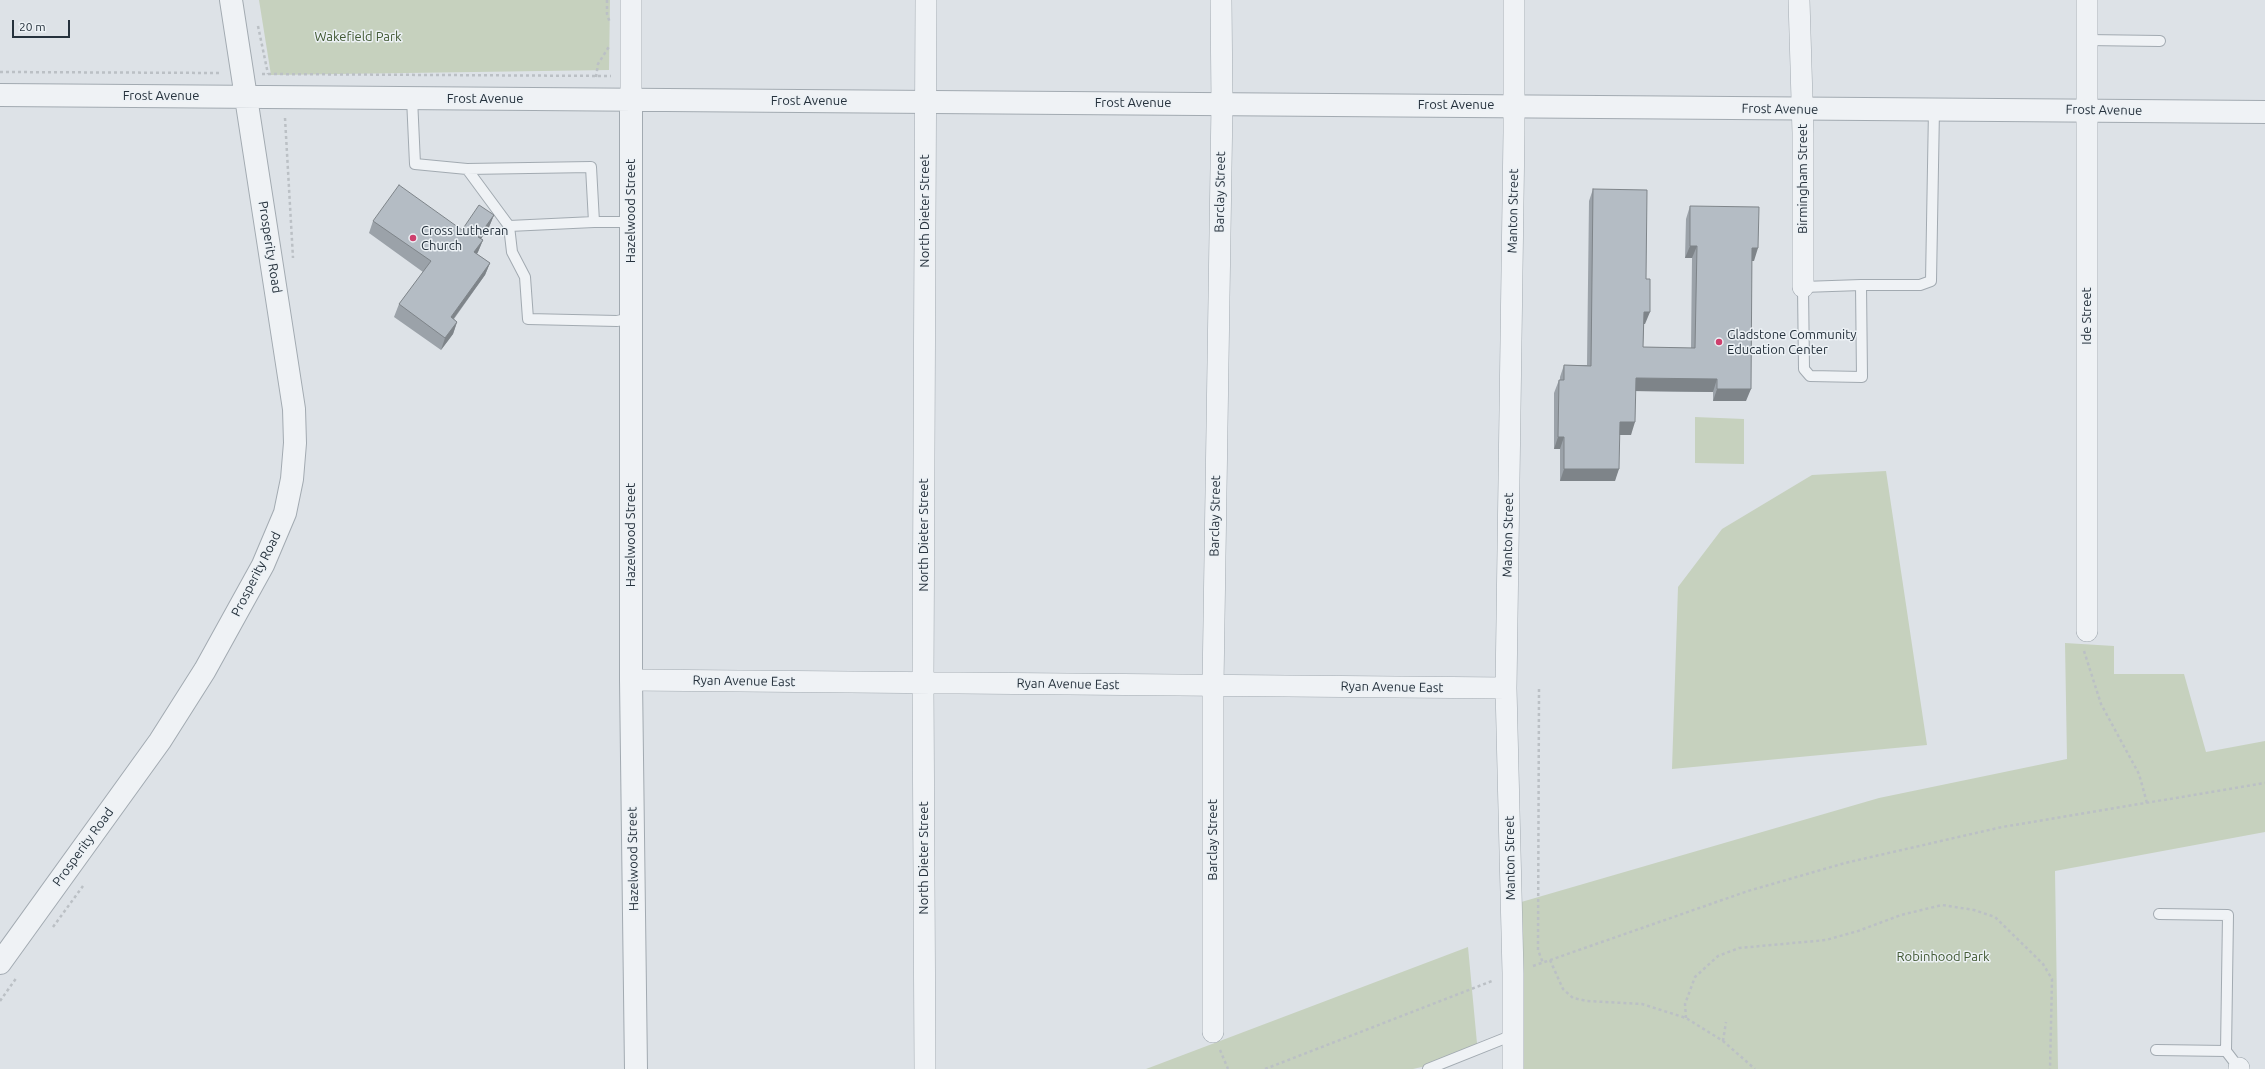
<!DOCTYPE html>
<style>
body{margin:0}
#map{position:relative;width:2265px;height:1069px;overflow:hidden;background:#dde2e7;font-family:Ubuntu,sans-serif}
canvas{display:block}
.scale{position:absolute;left:12px;top:20px;width:58px;height:18px;box-sizing:border-box;border:2px solid #26323d;border-top:0;padding-left:5px;font-size:12px;line-height:14px;white-space:nowrap;color:#26323d;-webkit-text-stroke:3px #ecf1f5;paint-order:stroke}
</style>
<div id="map">
<canvas width="2265" height="1069"></canvas>
<div class="scale">20 m</div>
</div>
<script>
const ctx = document.querySelector('canvas').getContext('2d');
ctx.lineJoin = 'round';
function fillPath(path, color) {
  ctx.fillStyle = color;
  ctx.fill(path, 'evenodd');
}
function toPath(rows) {
  const path = new Path2D();
  for (const r of rows) {
    path.moveTo(r[0], r[1]);
    for (let i = 2; i < r.length; i += 2) path.lineTo(r[i], r[i + 1]);
  }
  return path;
}
function strokePath(path, color, width, dash) {
  ctx.strokeStyle = color;
  ctx.lineWidth = width;
  ctx.lineCap = dash ? 'butt' : 'round';
  ctx.setLineDash(dash || []);
  ctx.stroke(path);
}
function write(font, color, halo, rows, align = 'center') {
  ctx.font = font + ' Ubuntu,sans-serif';
  ctx.lineWidth = 3;
  ctx.setLineDash([]);
  ctx.textBaseline = 'middle';
  ctx.strokeStyle = halo;
  ctx.fillStyle = color;
  for (const [text, x, y, turn = 0] of rows) {
    ctx.save();
    ctx.translate(x, y);
    ctx.rotate((+turn || 0) * Math.PI / 180);
    ctx.textAlign = isNaN(turn) ? turn : align;
    if (halo) ctx.strokeText(text, 0, 0);
    ctx.fillText(text, 0, 0);
    ctx.restore();
  }
}
fillPath(toPath([
 [259,0,610,0,609,70,271,75],
 [1695,417,1744,419,1744,464,1695,463],
 [1886,471,1927,745,1672,769,1678,587,1722,529,1812,475],
 [2065,643,2114,646,2114,674,2184,674,2206,752,2265,741,2265,832,2055,871,2058,1069,1513,1069,1511,905,1879,798,2067,759],
 [1468,947,1478,1054,1413,1069,1146,1069]
]), '#c6d1be');
const service = toPath([
 [2087,40,2160,41],
 [412,98,415,164,467,169,509,226,512,252,525,277,528,319,617,321,631,318],
 [467,169,591,167,594,222,631,222],
 [509,226,594,222],
 [1861,285,1862,377,1810,376,1804,369,1803,287,1861,285,1920,285,1931,281,1934,109],
 [2159,914,2228,915,2226,1051,2239,1068],
 [2156,1050,2226,1051],
 [1428,1069,1513,1035]
]);
const minor = toPath([
 [631,0,631,100],
 [1799,0,1803,133,1803,287],
 [2087,631,2087,0],
 [631,680,1506,688],
 [1213,1032,1213,685,1222,104,1221,0],
 [2239,1068,2239,1069],
 [925,1069,923,683,926,0],
 [1513,1069,1513,973,1506,688,1514,132,1514,0]
]);
const tertiary = toPath([
 [0,95,2265,112],
 [631,100,631,680,636,1069],
 [0,963,160,741,205,670,263,565,285,513,292,479,295,443,294,409,231,0]
]);
strokePath(service, '#a2aab1', 12);
strokePath(minor, '#a2aab1', 22);
strokePath(tertiary, '#a2aab1', 24);
strokePath(toPath([
 [607,0,607,14,610,23],
 [258,26,268,74],
 [0,72,221,73],
 [262,74,611,76],
 [596,77,598,64,610,45],
 [285,118,293,258],
 [2084,651,2101,704,2139,774,2147,803],
 [1539,689,1538,950,1543,963],
 [53,927,83,886],
 [1550,960,1563,989,1573,998,1587,1001,1642,1004,1686,1018,1723,1041,1755,1069],
 [1533,966,1748,891,1845,863,2002,827,2265,783],
 [0,1001,17,977],
 [1686,1018,1685,1004,1695,977,1718,956,1739,948,1826,940,1858,931,1901,915,1942,905,1974,910,1995,917,2043,964,2052,979,2050,1069],
 [1723,1041,1726,1022],
 [1220,1050,1228,1069],
 [1265,1069,1492,981]
]), '#bbc0c5', 2.5, [3, 3]);
strokePath(service, '#eff2f5', 10);
strokePath(minor, '#eff2f5', 21);
strokePath(tertiary, '#eff2f5', 22);
fillPath(toPath([
 [1593,189,1645,324,1644,324,1643,347,1691,348,1692,258,1685,258,1686,219,1690,206,1754,261,1752,261,1746,401,1713,401,1713,392,1635,391,1631,435,1619,435,1615,481,1560,481,1560,449,1554,449,1554,393,1559,380,1560,380,1560,377,1564,365,1587,365,1589,201],
 [494,215,489,227,481,239,483,240,477,254,490,263,485,275,454,319,457,322,453,334,441,350,394,317,399,304,423,272,369,233,373,221,462,230]
]), '#9ba2a9');
fillPath(toPath([
 [494,215,489,227,474,249,478,237],
 [483,240,478,252,470,264,474,252],
 [1690,246,1697,246,1692,258,1685,258],
 [1752,248,1758,248,1754,261,1747,261],
 [490,263,485,275,446,329,451,317],
 [1644,312,1650,312,1645,324,1639,324],
 [457,322,453,334,441,350,445,338],
 [1636,378,1717,379,1713,392,1631,391],
 [1717,389,1751,389,1746,401,1713,401],
 [1620,422,1635,422,1631,435,1615,435],
 [1558,437,1564,437,1560,449,1554,449],
 [1564,469,1619,469,1615,481,1560,481]
]), '#7e8489');
const building = toPath([
 [399,185,462,230,479,205,494,215,478,237,483,240,474,252,490,263,451,317,457,322,445,338,399,304,431,261,373,221,399,185],
 [1593,189,1647,190,1646,279,1650,279,1650,312,1644,312,1643,347,1695,348,1697,246,1690,246,1690,206,1759,207,1758,248,1752,248,1751,389,1717,389,1717,379,1636,378,1635,422,1620,422,1619,469,1564,469,1564,437,1558,437,1559,380,1564,380,1564,365,1591,366,1593,189]
]);
fillPath(building, '#b4bcc4');
strokePath(building, '#7e8489', 1);
for (const [x, y, r, color] of [
 [413,238,4,"#ce3f6d"],
 [1719,342,4,"#ce3f6d"]
]) {
  const dot = new Path2D();
  dot.arc(x, y, r, 0, 2 * Math.PI);
  ctx.fillStyle = color;
  ctx.fill(dot);
  strokePath(dot, '#ecf1f5', 1.5);
}
write('13px', '#415933', '#ecf1f5', [
 ["Wakefield Park",358,37],
 ["Robinhood Park",1943,957]
]);
write('13px', '#26323d', '#ecf1f5', [
 ["Frost Avenue",161,96],
 ["Frost Avenue",485,99],
 ["Frost Avenue",809,101],
 ["Frost Avenue",1133,103],
 ["Frost Avenue",1456,105],
 ["Frost Avenue",1780,109,1],
 ["Frost Avenue",2104,110,1],
 ["Birmingham Street",1803,179,-90],
 ["Barclay Street",1220,192,-89],
 ["Hazelwood Street",631,211,-90],
 ["North Dieter Street",925,211,-90],
 ["Manton Street",1513,211,-89],
 ["Prosperity Road",270,247,81],
 ["Ide Street",2087,316,-90],
 ["Barclay Street",1215,516,-89],
 ["Hazelwood Street",631,535,-90],
 ["North Dieter Street",924,535,-90],
 ["Manton Street",1508,535,-89],
 ["Prosperity Road",256,574,-63],
 ["Ryan Avenue East",744,681,1],
 ["Ryan Avenue East",1068,684,1],
 ["Ryan Avenue East",1392,687,1],
 ["Barclay Street",1213,840,-90],
 ["Prosperity Road",83,847,-54],
 ["North Dieter Street",924,858,-90],
 ["Manton Street",1510,858,-91],
 ["Hazelwood Street",633,859,-91]
]);
write('13px', '#26323d', '#ecf1f5', [
 ["Cross Lutheran",421,231],
 ["Church",421,246],
 ["Gladstone Community",1727,335],
 ["Education Center",1727,350]
], 'left');
</script>
